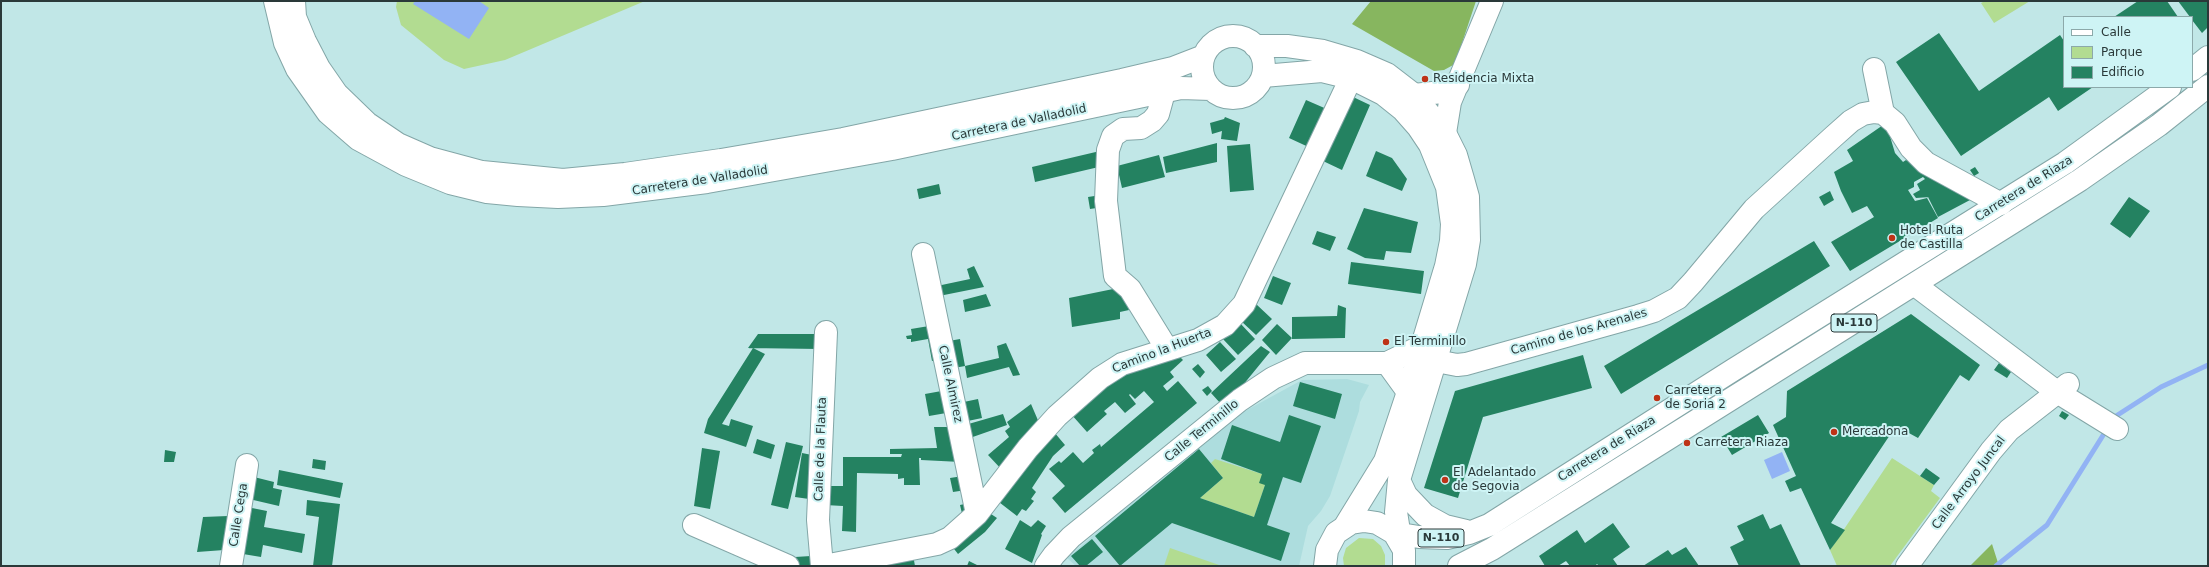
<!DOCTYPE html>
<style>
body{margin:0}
#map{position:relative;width:2209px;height:567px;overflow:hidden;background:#c1e7e7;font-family:"DejaVu Sans",sans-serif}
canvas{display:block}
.frame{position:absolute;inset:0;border:2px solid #2a3939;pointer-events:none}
.legend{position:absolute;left:2063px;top:16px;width:130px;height:72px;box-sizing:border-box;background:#cef4f5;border:1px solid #8ca9aa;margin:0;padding:5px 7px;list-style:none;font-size:12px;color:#2a3939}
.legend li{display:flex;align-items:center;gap:8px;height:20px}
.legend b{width:20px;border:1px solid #8ca9aa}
</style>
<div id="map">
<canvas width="2209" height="567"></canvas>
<div class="frame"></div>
<ul class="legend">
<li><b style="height:5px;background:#fff"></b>Calle</li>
<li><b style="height:11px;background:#b2dc91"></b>Parque</li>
<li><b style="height:11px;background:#248261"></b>Edificio</li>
</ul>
</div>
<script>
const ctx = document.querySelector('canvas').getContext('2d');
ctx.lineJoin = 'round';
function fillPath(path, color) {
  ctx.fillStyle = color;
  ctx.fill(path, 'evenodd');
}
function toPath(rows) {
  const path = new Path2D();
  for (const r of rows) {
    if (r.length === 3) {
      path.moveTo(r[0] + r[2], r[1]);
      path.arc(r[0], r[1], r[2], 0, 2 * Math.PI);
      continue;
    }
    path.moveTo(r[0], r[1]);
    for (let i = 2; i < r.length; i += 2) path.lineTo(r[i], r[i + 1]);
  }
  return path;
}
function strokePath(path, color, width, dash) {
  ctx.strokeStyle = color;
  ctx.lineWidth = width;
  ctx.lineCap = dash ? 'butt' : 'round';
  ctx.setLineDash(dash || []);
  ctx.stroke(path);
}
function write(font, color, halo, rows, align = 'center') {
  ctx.font = font + ' "DejaVu Sans",sans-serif';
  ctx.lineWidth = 4;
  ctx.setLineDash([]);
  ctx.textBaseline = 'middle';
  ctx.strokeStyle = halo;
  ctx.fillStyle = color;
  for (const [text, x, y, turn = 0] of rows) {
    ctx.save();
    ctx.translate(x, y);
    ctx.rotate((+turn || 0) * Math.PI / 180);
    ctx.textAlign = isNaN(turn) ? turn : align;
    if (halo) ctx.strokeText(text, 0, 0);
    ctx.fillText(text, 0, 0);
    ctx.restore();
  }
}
fillPath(toPath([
 [1347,379,1369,385,1360,402,1359,411,1330,496,1321,511,1308,526,1299,566,1076,566,1067,558,1225,422,1302,380]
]), '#adddde');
fillPath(toPath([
 [397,1,645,1,505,60,464,69,444,60,401,25,396,7],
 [1985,1,2030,1,1994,23,1981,3],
 [1892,458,1934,485,1931,491,1940,498,1890,566,1837,566,1830,550],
 [1215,459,1262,474,1265,485,1254,517,1200,498,1223,478,1211,463],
 [1359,538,1373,539,1381,546,1385,555,1385,566,1344,566,1343,558,1346,548],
 [1170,548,1222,566,1164,566]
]), '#b2dc91');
fillPath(toPath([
 [1371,1,1476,1,1455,64,1444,70,1434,71,1352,24],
 [1992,544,1999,566,1970,566]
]), '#87b65f');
fillPath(toPath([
 [415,1,479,1,489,8,469,39,413,4],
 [1782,452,1790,471,1772,479,1764,460]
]), '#92b3f4');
strokePath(toPath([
 [2113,420,2116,416,2161,387,2208,365],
 [1996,566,2047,525,2107,429]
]), '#92b3f4', 5);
fillPath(toPath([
 [2138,1,2167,1,2178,17,2114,17],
 [2178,1,2208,1,2208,27,2202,33,2192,20,2192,17,2190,17],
 [1939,33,1979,91,2060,35,2064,41,2064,87,2093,87,2058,111,2049,97,1961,156,1896,62],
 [1351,96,1370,105,1342,170,1323,161],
 [1306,100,1329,110,1315,150,1289,138],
 [1225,117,1240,123,1237,141,1221,139,1222,131,1212,134,1210,123,1224,119],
 [1886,123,1895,153,1903,162,1906,160,1970,193,1967,196,1970,200,1938,217,1928,197,1930,197,1916,198,1913,194,1920,190,1917,184,1925,179,1923,177,1914,182,1914,187,1908,190,1915,201,1927,198,1938,218,1850,271,1831,242,1874,217,1867,206,1852,213,1841,191,1834,172,1853,161,1847,150],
 [1217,143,1217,162,1166,173,1163,157],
 [1250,144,1254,190,1230,192,1227,146],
 [1100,151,1103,166,1035,182,1032,167],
 [1376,151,1392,158,1407,179,1402,191,1366,176],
 [1159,155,1165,177,1122,188,1117,166],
 [1975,167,1979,173,1974,176,1970,170],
 [939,184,941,194,919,199,917,189],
 [1830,191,1834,200,1824,206,1819,197],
 [1101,195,1103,207,1090,209,1088,197],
 [2129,197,2150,211,2130,238,2110,224],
 [1364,208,1418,222,1411,253,1386,251,1384,260,1365,258,1347,249],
 [1317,231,1336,237,1330,251,1312,244],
 [1814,241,1830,266,1621,394,1604,366],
 [1351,262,1424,271,1421,294,1348,284],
 [974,266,984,287,939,296,937,286,970,279,967,269],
 [1273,276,1291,283,1282,305,1264,298],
 [1123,287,1129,310,1120,312,1120,319,1072,327,1069,298],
 [986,294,991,306,965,312,963,300],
 [1256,304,1272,319,1256,335,1240,320],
 [1338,305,1346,308,1345,338,1292,339,1292,317,1337,316],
 [1911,314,1980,365,1969,381,1960,375,1918,438,1896,426,1831,523,1845,530,1830,550,1801,488,1790,492,1785,481,1796,476,1773,425,1786,417,1787,391],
 [1239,322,1255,339,1238,355,1222,338],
 [1277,324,1292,338,1276,355,1262,340],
 [935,325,941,359,932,361,928,339,911,342,911,339,907,339,906,336,912,335,911,329],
 [758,334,820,334,820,349,748,348],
 [960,339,965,366,954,368,949,341],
 [1220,342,1236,359,1221,372,1206,355],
 [1006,343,1020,375,1013,376,1009,367,967,378,965,366,999,358,997,346],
 [1261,346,1270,352,1243,385,1221,404,1211,393],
 [753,348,765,354,722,424,729,426,731,419,753,426,746,447,704,433,708,419],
 [1175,352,1183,360,1170,372,1174,377,1163,386,1167,391,1178,381,1197,403,1065,513,1052,498,1065,486,1049,469,1059,461,1061,463,1073,452,1083,463,1094,453,1092,450,1100,444,1101,447,1154,402,1144,391,1135,399,1130,394,1129,395,1136,404,1125,413,1115,402,1104,411,1107,414,1087,432,1071,414,1123,368],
 [1583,355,1592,388,1483,417,1458,498,1424,488,1455,391],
 [1999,363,2011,372,2007,378,1994,370],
 [1198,364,1205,372,1200,378,1192,369],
 [1300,382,1342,394,1335,419,1293,406],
 [1208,386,1212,391,1207,396,1202,390],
 [947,390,952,412,929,416,925,394],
 [978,399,982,418,963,422,959,403],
 [1031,404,1040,425,1003,471,988,455,1009,437,1005,431,1010,427,1007,422],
 [2062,411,2069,415,2065,420,2059,416],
 [1003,414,1007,425,967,439,965,425],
 [1289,415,1321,426,1301,483,1283,477,1267,525,1290,533,1281,561,1172,523,1120,566,1095,536,1199,449,1223,478,1200,498,1254,517,1265,485,1259,483,1262,474,1221,459,1232,425,1280,442],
 [1758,415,1769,433,1732,455,1721,437],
 [934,427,954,427,961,462,921,460,921,458,919,458,920,485,904,485,904,478,898,479,898,474,857,473,856,532,842,531,843,506,825,505,825,486,843,486,843,457,901,457,902,454,890,454,890,449,937,448],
 [1054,432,1065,445,1053,456,1032,488,1036,492,1031,499,1034,501,1026,511,1022,509,1017,516,995,499],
 [757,439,775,445,771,459,753,453],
 [786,442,803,446,788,509,771,505],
 [702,448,720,451,710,509,694,506],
 [165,450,176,452,174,462,164,462],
 [802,453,817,456,809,499,795,497],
 [313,459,326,461,325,470,312,468],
 [1926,468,1940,478,1934,485,1920,476],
 [279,470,343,483,340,498,277,485],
 [963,476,966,490,953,492,950,478],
 [254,477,274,482,273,488,282,490,279,506,249,499],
 [307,500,340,504,332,566,313,566,319,517,306,515],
 [969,503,964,522,960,505],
 [252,508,267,511,264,527,305,534,302,553,263,545,261,557,243,554],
 [988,512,997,518,985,532,958,554,951,545],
 [1763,514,1770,529,1781,524,1801,566,1739,566,1730,547,1744,540,1737,526],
 [228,516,224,550,197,552,203,517],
 [1020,520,1031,527,1038,520,1046,526,1041,534,1042,535,1032,563,1005,549],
 [1613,523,1630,547,1613,559,1618,566,1599,566,1597,564,1595,566,1570,566,1566,561,1558,566,1545,566,1539,556,1577,530,1585,543],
 [1092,539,1103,552,1086,566,1080,566,1071,556],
 [1686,547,1699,566,1643,566,1668,550,1672,555],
 [913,555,915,566,867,566],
 [811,556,811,565,796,565,795,557],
 [969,561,979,566,967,566]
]), '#248261');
const minor = toPath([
 [1874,69,1883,113],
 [1164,92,1158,114,1152,121,1141,128,1123,129,1113,136,1108,150,1106,201,1115,276,1130,289,1167,349],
 [1414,95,1442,92,1458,85],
 [1445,133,1450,102,1492,1],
 [923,254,977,514],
 [1915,285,2057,392,2117,429],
 [1436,361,1457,365,1466,364,1638,316,1654,311,1678,298,1693,282,1754,209,1833,137,1851,121,1863,114,1874,112,1883,113,1895,123,1911,148,1926,163,2001,204],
 [1387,363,1408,392],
 [694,525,788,566],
 [231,566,247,465],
 [822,566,818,520,826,332],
 [824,566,937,544,950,538,977,514,1028,448,1057,416,1100,378,1122,364,1198,340,1225,325,1244,304,1351,78],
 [1046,566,1054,555,1071,537,1240,400,1273,378,1305,363,1387,363,1422,346],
 [1907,566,1991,451,2009,430,2068,384]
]);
const highway = toPath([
 [275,1,285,43,297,69,328,113,358,139,406,165,450,183,487,192,518,195,558,197,603,195,707,182,892,149,1181,88,1211,89],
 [294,1,295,17,305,41,319,68,337,94,367,123,398,144,430,158,482,172,563,180,625,174,721,160,843,139,1122,80,1173,68,1204,56],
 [1233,67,31],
 [1255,46,1287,46,1323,51,1357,61,1387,74,1413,94,1445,133,1456,155,1463,179,1468,197,1469,240,1465,264,1399,480,1396,512,1401,544],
 [2192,70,2208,57],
 [1263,76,1322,71,1351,78,1383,94,1403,110,1418,127,1430,145,1447,187,1452,224,1451,241,1446,266,1408,392,1385,461,1345,526],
 [1399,480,1406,495,1425,515,1445,526,1466,531],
 [1394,533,1419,537,1447,538,1469,533,1489,525,1733,370,2065,163,2170,87],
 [1325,566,1327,550,1336,533,1351,523,1364,521,1377,523,1394,533,1404,550,1404,566],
 [1459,566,1492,549,2080,180,2159,125,2208,86]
]);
strokePath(minor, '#83a6a7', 24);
strokePath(highway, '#83a6a7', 24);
strokePath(minor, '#fff', 22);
strokePath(highway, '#fff', 22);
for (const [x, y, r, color] of [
 [1425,79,4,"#be3317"],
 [1892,238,4,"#be3317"],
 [1386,342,4,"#be3317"],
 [1657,398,4,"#be3317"],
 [1834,432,4,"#be3317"],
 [1687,443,4,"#be3317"],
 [1445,480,4,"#be3317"]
]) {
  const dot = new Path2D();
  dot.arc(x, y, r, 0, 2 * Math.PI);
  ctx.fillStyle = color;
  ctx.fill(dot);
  strokePath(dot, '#cef4f5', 1.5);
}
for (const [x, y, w] of [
 [1854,323,46],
 [1441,538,46]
]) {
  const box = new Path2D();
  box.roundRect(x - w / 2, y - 9, w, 18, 3);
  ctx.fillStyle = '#cef4f5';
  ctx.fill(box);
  strokePath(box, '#2a3939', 1);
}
write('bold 11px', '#2a3939', null, [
 ["N-110",1854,323],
 ["N-110",1441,538]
]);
write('12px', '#2a3939', '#cef4f5', [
 ["Residencia Mixta",1433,79],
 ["Hotel Ruta",1900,231],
 ["de Castilla",1900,245],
 ["El Terminillo",1394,342],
 ["Carretera",1665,391],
 ["de Soria 2",1665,405],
 ["Mercadona",1842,432],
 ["Carretera Riaza",1695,443],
 ["El Adelantado",1453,473],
 ["de Segovia",1453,487]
], 'left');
write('12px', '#2a3939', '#cef4f5', [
 ["Carretera de Valladolid",1019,123,-12],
 ["Carretera de Valladolid",700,181,-9],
 ["Carretera de Riaza",2024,189,-32],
 ["Camino de los Arenales",1579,332,-16],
 ["Camino la Huerta",1162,351,-21],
 ["Calle Almirez",950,384,78],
 ["Calle Terminillo",1202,431,-39],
 ["Calle de la Flauta",821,449,-88],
 ["Carretera de Riaza",1607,449,-32],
 ["Calle Arroyo Juncal",1969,483,-53],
 ["Calle Cega",239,515,-81]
]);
</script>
